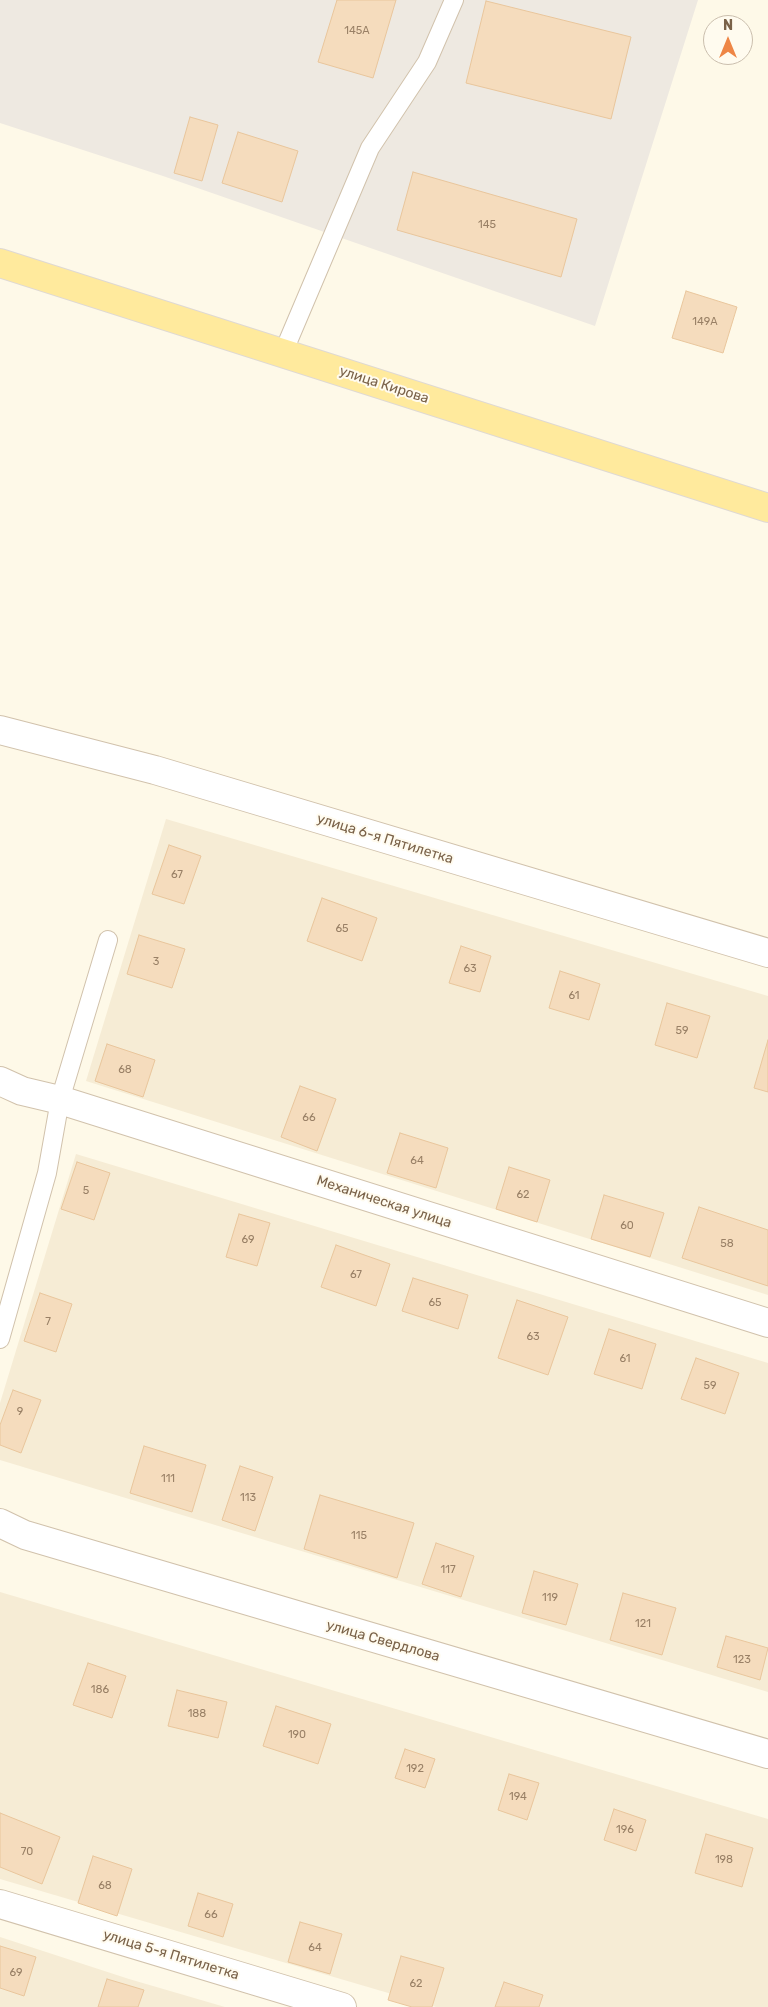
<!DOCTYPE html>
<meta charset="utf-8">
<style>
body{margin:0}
#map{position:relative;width:768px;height:2007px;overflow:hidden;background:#fef9e8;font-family:Rubik,sans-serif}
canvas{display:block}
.north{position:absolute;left:703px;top:15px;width:50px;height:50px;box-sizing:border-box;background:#fffbef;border:1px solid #cabead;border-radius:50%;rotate:0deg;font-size:14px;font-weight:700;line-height:20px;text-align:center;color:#7a6249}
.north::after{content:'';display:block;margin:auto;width:18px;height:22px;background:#ee8646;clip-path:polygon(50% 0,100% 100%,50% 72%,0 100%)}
</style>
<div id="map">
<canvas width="768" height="2007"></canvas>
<div class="north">N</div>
</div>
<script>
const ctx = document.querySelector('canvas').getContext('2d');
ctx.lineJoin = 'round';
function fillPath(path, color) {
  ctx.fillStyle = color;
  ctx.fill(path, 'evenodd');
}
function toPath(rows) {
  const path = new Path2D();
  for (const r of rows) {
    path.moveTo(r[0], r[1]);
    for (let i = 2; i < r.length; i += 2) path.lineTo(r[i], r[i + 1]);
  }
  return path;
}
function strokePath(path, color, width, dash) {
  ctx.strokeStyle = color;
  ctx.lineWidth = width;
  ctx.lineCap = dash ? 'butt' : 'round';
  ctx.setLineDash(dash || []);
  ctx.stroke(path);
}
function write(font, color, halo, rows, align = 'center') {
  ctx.font = font + ' Rubik,sans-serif';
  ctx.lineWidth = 4;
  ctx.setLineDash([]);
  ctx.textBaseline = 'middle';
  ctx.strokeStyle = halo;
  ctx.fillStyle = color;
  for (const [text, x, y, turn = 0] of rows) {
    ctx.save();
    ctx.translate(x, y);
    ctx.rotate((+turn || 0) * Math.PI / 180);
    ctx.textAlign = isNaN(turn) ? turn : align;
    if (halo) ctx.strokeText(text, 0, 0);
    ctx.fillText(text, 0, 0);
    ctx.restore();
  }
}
fillPath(toPath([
 [166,819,768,996,768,1295,86,1081],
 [76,1154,768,1363,768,1692,0,1460,0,1403],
 [0,1592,768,1819,768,2007,436,2007,0,1879],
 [0,1937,129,1979,225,2007,0,2007]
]), '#f6ecd5');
fillPath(toPath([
 [0,0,698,0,595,326,163,176,0,123]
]), '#eee9e1');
const building = toPath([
 [337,0,396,0,373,78,318,62,337,0],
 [486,1,631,37,611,119,466,83,486,1],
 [190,117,218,125,202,181,174,173,190,117],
 [238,132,298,151,282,202,222,183,238,132],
 [413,172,577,219,561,277,397,230,413,172],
 [686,291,737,307,723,353,672,338,686,291],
 [169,845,201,856,184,904,152,894,169,845],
 [322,898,377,918,362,961,307,941,322,898],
 [139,935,185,949,172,988,127,974,139,935],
 [461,946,491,956,480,992,449,983,461,946],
 [560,971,600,984,589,1020,549,1008,560,971],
 [667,1003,710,1016,697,1058,655,1045,667,1003],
 [768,1040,768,1092,754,1088,768,1040],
 [107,1044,155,1060,143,1097,95,1081,107,1044],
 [300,1086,336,1099,317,1151,281,1137,300,1086],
 [400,1133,448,1148,436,1188,387,1173,400,1133],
 [77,1162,110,1173,94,1220,61,1209,77,1162],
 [509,1167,550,1180,537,1222,496,1209,509,1167],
 [604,1195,664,1213,650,1257,591,1239,604,1195],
 [699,1207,768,1230,768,1286,682,1258,699,1207],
 [239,1214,270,1223,257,1266,226,1257,239,1214],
 [336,1245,390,1264,376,1306,321,1287,336,1245],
 [413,1278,468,1295,458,1329,402,1311,413,1278],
 [40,1293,72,1304,56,1352,24,1341,40,1293],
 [517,1300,568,1317,548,1375,498,1358,517,1300],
 [609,1329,656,1344,642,1389,594,1374,609,1329],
 [696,1358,739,1373,725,1414,681,1399,696,1358],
 [13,1390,41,1400,21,1453,0,1445,0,1425,13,1390],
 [144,1446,206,1465,192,1512,130,1493,144,1446],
 [240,1466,273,1477,255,1531,222,1520,240,1466],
 [320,1495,414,1523,397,1578,304,1549,320,1495],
 [436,1543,474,1556,461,1597,422,1584,436,1543],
 [534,1571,578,1584,566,1625,522,1613,534,1571],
 [623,1593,676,1608,662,1655,610,1640,623,1593],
 [726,1636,768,1648,760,1680,717,1667,726,1636],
 [88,1663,126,1676,112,1718,73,1705,88,1663],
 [177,1690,227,1702,218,1738,168,1726,177,1690],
 [276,1706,331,1724,318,1764,263,1746,276,1706],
 [405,1749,435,1759,425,1788,395,1778,405,1749],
 [509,1774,539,1783,527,1820,498,1810,509,1774],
 [614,1809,646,1820,636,1851,604,1840,614,1809],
 [0,1813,60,1837,42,1884,0,1867,0,1813],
 [706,1834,753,1848,742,1887,695,1873,706,1834],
 [93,1856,132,1869,117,1916,78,1903,93,1856],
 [198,1893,233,1904,223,1937,188,1926,198,1893],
 [300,1922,342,1934,330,1974,288,1962,300,1922],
 [0,1946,36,1957,24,1996,0,1988,0,1946],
 [401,1956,444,1968,432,2007,412,2007,388,2000,401,1956],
 [107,1979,144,1990,138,2007,98,2007,107,1979],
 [504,1982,543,1995,539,2007,495,2007,504,1982]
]);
fillPath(building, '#f5dcbd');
strokePath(building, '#e9c69c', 1);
const lane = toPath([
 [283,353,370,148,427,62,454,0],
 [0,1339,47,1173,60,1100,108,940]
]);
const street = toPath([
 [0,730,155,770,768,953],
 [0,1081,22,1091,60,1100,768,1323],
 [0,1523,25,1535,768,1754],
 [0,1904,342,2007]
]);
const primary = toPath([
 [0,263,768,508]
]);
strokePath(lane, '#d1c2ac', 20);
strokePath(street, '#d1c2ac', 30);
strokePath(primary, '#dfd9d3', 30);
strokePath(lane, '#fff', 18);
strokePath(street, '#fff', 28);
strokePath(primary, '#ffea9d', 28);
write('11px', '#998066', null, [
 ["145А",357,31],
 ["145",487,225],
 ["149А",705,322],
 ["67",177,875],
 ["65",342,929],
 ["3",156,962],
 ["63",470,969],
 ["61",574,996],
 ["59",682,1031],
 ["68",125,1070],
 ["66",309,1118],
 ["64",417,1161],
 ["5",86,1191],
 ["62",523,1195],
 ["60",627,1226],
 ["69",248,1240],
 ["58",727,1244],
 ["67",356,1275],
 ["65",435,1303],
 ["7",48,1322],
 ["63",533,1337],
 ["61",625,1359],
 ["59",710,1386],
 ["9",20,1412],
 ["111",168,1479],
 ["113",248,1498],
 ["115",359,1536],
 ["117",448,1570],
 ["119",550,1598],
 ["121",643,1624],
 ["123",742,1660],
 ["186",100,1690],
 ["188",197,1714],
 ["190",297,1735],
 ["192",415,1769],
 ["194",518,1797],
 ["196",625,1830],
 ["70",27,1852],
 ["198",724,1860],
 ["68",105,1886],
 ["66",211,1915],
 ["64",315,1948],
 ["69",16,1973],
 ["62",416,1984]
]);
write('14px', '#7a6249', '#fffbef', [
 ["улица Кирова",384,385,18],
 ["улица 6-я Пятилетка",385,839,17],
 ["Механическая улица",384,1202,18],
 ["улица Свердлова",383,1641,16],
 ["улица 5-я Пятилетка",171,1955,17]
]);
</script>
